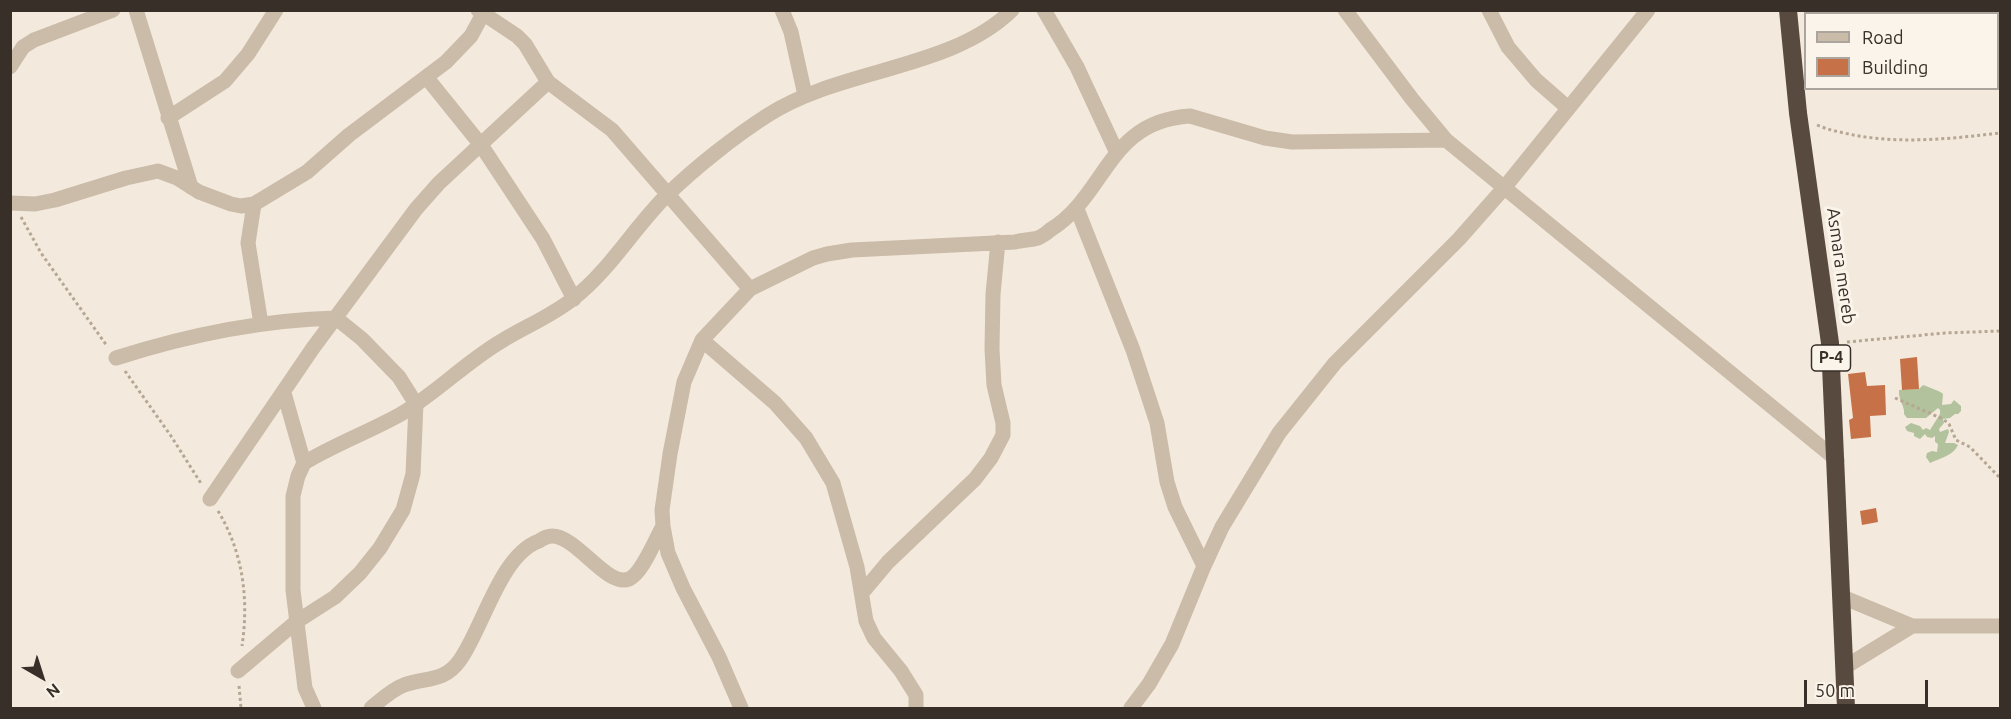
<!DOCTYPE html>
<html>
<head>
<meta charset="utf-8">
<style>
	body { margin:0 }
	#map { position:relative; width:2011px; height:719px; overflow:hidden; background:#f3eadd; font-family:Ubuntu,sans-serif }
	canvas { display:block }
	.frame { position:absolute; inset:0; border:12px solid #382f29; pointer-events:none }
	.legend { position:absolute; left:1804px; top:12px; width:195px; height:78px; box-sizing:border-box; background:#faf4ea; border:2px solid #aca59d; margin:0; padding:8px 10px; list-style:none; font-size:18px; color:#382f29 }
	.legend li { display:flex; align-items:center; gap:12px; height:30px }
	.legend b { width:30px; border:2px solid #aca59d }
	.north { position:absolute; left:12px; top:647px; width:60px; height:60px; -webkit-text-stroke:4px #faf4ea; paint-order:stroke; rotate:141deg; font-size:16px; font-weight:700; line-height:24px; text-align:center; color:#382f29 }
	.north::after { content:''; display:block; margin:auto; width:21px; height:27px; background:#382f29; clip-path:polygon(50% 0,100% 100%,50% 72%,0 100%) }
	.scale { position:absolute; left:1804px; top:680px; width:124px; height:27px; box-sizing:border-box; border:3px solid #382f29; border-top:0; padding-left:8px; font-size:18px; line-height:21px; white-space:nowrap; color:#382f29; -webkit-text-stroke:4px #faf4ea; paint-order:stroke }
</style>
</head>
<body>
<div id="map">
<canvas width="2011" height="719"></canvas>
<div class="frame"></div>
<ul class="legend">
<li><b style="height:8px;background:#cbbba9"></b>Road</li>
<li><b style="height:16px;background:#c67148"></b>Building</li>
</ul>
<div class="north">N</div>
<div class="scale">50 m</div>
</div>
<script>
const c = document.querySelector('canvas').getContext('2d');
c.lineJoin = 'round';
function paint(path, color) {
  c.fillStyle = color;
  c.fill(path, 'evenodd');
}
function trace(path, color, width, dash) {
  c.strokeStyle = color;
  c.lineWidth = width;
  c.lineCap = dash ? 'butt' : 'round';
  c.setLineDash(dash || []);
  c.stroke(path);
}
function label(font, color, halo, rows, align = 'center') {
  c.font = font + ' Ubuntu,sans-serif';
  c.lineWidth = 6;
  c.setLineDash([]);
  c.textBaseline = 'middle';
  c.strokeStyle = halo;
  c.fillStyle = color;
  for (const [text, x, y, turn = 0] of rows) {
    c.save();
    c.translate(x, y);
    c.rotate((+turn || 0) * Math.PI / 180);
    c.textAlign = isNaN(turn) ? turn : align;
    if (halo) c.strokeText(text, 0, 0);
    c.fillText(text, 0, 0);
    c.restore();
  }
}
const green = new Path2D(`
	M1923,385C1928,387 1940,391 1943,394L1942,405L1951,404L1954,400L1961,406V411L1958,414H1955L1950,418L1943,419L1944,423L1939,429L1940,432L1948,429L1949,432L1945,443H1954L1958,445C1953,456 1940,458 1930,463L1926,457L1927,453L1932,451L1937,452L1938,444L1935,442V436L1932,438L1927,437L1925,434L1920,439L1914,436V433L1907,431L1905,427L1911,423L1920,426L1923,430L1926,428L1930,430L1940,414V410L1938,408L1926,418H1907L1904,414C1905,406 1898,400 1899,390L1919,389Z`);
const building = new Path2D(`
	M1917,357L1919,389L1902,390L1900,359Z
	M1865,372L1867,386L1885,385L1886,415L1870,416L1871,437L1851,439L1849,420L1853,418L1848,374Z
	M1876,508L1878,522L1862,525L1860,511Z`);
const path = new Path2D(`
	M1817,125C1826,129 1835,131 1844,133C1896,145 1948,139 2000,133
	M21,217L41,253L107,346
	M1847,342L1945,333L2000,331
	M125,371L171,436L202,485
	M1895,398L1943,419L1949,424L1956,440L1970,447L2000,478
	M218,511C243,552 249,599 242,646
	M239,686L241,708`);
const street = new Path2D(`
	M136,10L191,187
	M478,10L517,36L525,44L548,82L612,130L750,289
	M782,10L791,32L805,95
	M1044,10L1077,67L1117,153
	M1345,10L1412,99L1446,140L1837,460
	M1489,10L1508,47L1536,80L1568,108
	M10,67L23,47L34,40L113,10
	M427,78L481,145L543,239L574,299
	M168,118L225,81L248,54L276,10
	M10,203L35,204L55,200L126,178L158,171L177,178L199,192L231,204L241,206L254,204L307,172L349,135L446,62L471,36L485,10
	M254,204L248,243L261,324
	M1077,209L1133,350L1157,423L1167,482L1175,507L1204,566
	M702,340L775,403L806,438L833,483L857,567L866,621L874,638L901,671L916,695V708
	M116,358C188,335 260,320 336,318L362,339L399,377L416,404L413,474L403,510L380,548L360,573L335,597L296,622L238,671
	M284,393L304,463
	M210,499L313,348L416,209L439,183L548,82
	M862,593L888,562L975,479L991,458L1003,435V423L994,385L992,349L993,294L998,242
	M1840,596L1912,626H2000
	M1845,667L1912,626
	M314,708L305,688L293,590V496L298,476L304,463C335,444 369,432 401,414C436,393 465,363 500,342C524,327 552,316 574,298C611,269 635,226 668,194C696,167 735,136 768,115C841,68 951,70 1012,10
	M371,708C381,700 391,690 404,685C425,677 444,683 460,660C483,628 500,555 539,541C542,539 548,536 552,536C577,536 607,588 629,579C642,574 656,538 663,526
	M741,708L719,657L683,588L668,553L663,526L662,510L670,454L684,382L702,340L750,289L813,258L827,254L852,250L1015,242C1022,240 1031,240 1038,238C1042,236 1047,233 1050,230C1107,195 1107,121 1190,116L1265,138L1292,142L1446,140
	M1131,708L1149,684L1172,644L1204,566L1222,527L1279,433L1335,363L1459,239L1504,188L1648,10`);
const highway = new Path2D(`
	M1788,10L1798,113L1830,343L1846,708`);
const shields = [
	[1831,358,39]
];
const shieldNames = [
	["P-4",1831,358]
];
const streetNames = [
	["Asmara mereb",1841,266,82]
];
paint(green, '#b2c29d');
paint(building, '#c67148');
trace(path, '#b7a693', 3, [3, 3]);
trace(street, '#cbbba9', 15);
trace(highway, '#594a40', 18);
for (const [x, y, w] of shields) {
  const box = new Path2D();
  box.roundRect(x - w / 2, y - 13, w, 26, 4.5);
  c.fillStyle = '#faf4ea';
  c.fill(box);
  trace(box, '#382f29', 1.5);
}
label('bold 16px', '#382f29', null, shieldNames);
label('18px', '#382f29', '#faf4ea', streetNames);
</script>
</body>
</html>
